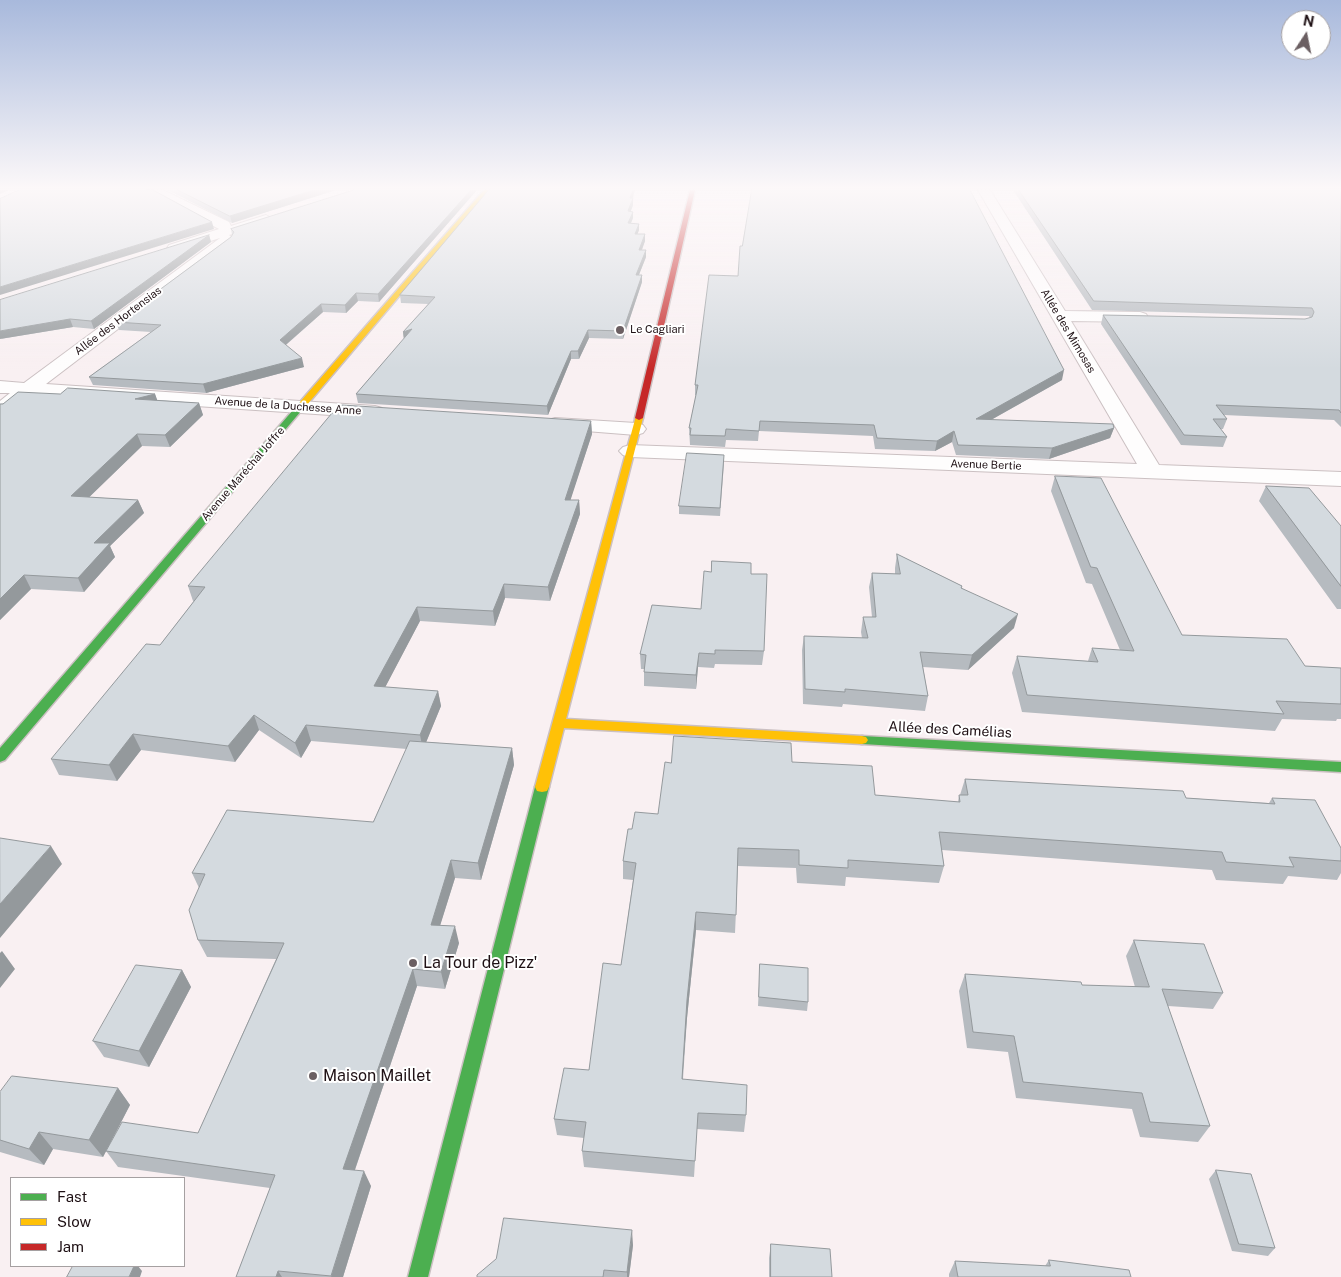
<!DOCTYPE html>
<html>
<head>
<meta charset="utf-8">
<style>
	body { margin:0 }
	#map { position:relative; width:1341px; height:1277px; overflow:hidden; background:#f9f0f2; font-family:"Public Sans",sans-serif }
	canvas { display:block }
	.legend { position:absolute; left:10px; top:1177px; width:175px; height:90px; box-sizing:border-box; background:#fff; border:1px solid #a5a0a1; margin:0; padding:6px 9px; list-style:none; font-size:15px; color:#1f1115 }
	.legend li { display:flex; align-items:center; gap:10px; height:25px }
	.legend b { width:25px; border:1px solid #a5a0a1 }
	.north { position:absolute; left:1281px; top:10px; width:50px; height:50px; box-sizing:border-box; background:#fff; border:1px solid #a5a0a1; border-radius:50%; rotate:11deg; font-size:14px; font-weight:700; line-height:20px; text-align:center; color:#1f1115 }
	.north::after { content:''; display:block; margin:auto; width:18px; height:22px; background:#6b5f62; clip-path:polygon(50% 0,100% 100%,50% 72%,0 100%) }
</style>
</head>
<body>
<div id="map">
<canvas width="1341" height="1277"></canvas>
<ul class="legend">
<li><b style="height:6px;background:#4caf50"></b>Fast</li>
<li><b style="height:6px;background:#ffc107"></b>Slow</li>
<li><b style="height:6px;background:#c62828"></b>Jam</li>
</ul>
<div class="north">N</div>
</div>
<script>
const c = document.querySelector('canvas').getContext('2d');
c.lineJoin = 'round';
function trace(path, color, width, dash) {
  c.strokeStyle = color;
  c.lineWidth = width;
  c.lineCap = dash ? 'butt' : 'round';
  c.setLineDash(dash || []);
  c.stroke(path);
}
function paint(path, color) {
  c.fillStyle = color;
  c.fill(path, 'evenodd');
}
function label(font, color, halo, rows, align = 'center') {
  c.font = font + ' "Public Sans",sans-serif';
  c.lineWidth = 4;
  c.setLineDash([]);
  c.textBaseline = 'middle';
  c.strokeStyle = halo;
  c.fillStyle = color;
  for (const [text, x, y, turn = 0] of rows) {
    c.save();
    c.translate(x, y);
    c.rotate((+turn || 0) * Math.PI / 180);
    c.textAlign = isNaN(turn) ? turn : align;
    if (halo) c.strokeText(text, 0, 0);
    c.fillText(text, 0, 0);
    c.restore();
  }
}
const street = new Path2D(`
	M147,190H163L229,222L231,226L266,215L273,219L271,222L229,235L234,239L232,242L46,384L375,406L382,408L385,412L382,416L375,418L32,395L7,414L0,416V401L10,393H0V381L24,383L220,238L179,251H169L167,248L169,245L219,229Z
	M978,190H990L1065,311L1140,312L1146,314L1148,317L1146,320L1140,322L1071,321L1159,465L1341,472V486L630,457L623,455L619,451L623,447L630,445L1137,464Z
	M555,418L636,423L643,425L646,429L643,433L636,435L548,428L545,424L548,420Z`);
const fast = new Path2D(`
	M300,402L307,404L5,760L0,762V748Z
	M862,736L1341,762V772L862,744L858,743L856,740L858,737Z
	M542,782L547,783L549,787L428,1277H408L535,787L537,783Z`);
const slow = new Path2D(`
	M484,190H489L306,406H300V402Z
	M636,416L643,418L566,719L862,736L866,737L868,740L866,743L862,744L564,728L549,787L547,791L542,792L537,791L535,787Z`);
const jam = new Path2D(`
	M690,190H695L643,418L639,420L635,418Z`);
const wall = new Path2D(`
	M168,190H336L232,223Z
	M354,190H477L379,302L358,301L346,313L323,312L286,345L304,367L206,393L93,385L89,377L151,332L119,330L116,322L231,237L232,235L231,229Z
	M635,190L633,198V205L631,211L633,212V218L631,223L639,224V230L637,234H645V241L642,250L646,257L639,275H642V282L623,339L589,338L579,359H571L548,415L358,403L356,394L404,339L403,332L428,304L401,303L400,295Z
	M1013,190H1341V427L1334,420L1224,415L1227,419L1223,429H1220L1227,437L1223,447L1181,445L1101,324L1103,315L1305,319L1310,318L1309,316L1092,310Z
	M209,235L211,242L94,329L73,327L0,339Z
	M742,246L1062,380L991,420L1114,428L1110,438L1049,459L956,455L952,442L935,451L875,449L873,436L759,431L758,441L726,440L725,447L690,445L689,428L696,395H695V385L738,276Z
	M60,394H155L157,400L199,403L203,415L170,447L142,446L89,497L138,500L144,513L110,546L115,557L84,592L31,589L0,620V404Z
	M591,421L592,434L570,500H579L580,514L550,601L505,598L495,626L420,621L385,687L438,691L441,706L426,742L512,748L514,765L481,880L455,878L440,925L459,943L445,989L417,986L355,1170L371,1186L343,1277H236L270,1188L118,1167L106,1151L198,1133L276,959L207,957L198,940L199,888L192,873L373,822L407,749L311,741L301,758L259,730L235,762L141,750L117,781L59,775L51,759L160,645L194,601H193L188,586Z
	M724,463L720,516L679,514V506Z
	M1055,476L1182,635L1305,666L1341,668V719H1337L1336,721L1282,719L1275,731L1022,712L1012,673L1017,656L1088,661L1092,648L1120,650L1092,584L1086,583L1051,491Z
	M1266,486L1341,526V609H1337L1259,501Z
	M897,554L962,586V588L1014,628L968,670L923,667L928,696L925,711L843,704L842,707L803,704L802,650L804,636L862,638L861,632L863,617H872L869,587L872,573L895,574V568Z
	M751,574L764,651L762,665L715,664L714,668L698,667L696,689L644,686V669H641L640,654L701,609Z
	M792,762L875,795L958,802L959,795H960L965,779L1186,798L1269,803L1272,798L1341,848V873L1337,880L1288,876L1283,884L1216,880L1212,870L942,850L944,866L939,883L846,877L845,886L797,883L796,868L738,866L735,933L696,930L687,1018L683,1079L746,1115L744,1132L697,1129L694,1177L584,1167L582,1151L584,1138L557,1135L554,1119L589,1070L621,965L633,880L623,879V861L632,829L658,814L671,763Z
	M1134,940L1223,993L1213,1009L1168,1006L1210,1126L1198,1142L1140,1137L1132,1109L1016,1098L1008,1052L967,1048L959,991L965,974L1082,985L1135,987L1126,956Z
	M760,964L808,1002L807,1011L758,1006Z
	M182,970L191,987L149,1067L104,1057L93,1041Z
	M118,1088L130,1105L103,1157L53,1149L44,1165L0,1152V1092Z
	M1216,1170L1275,1248L1268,1256L1232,1251L1209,1179Z
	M771,1244L832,1277H769V1258Z
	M633,1245L629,1277H477Z
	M1049,1260L1131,1277H949V1274L955,1261L1045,1266Z`);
const shadedWall = new Path2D(`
	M0,190H9L0,194Z
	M314,190H336L232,223L230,216Z
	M471,190H477L379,302L378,294Z
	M633,190H635L630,205V198Z
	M633,198V205L628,218V211Z
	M633,212V218L628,230V223Z
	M212,222L214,229L0,295V287Z
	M639,224V230L635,241V234Z
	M645,234V241L639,257V250Z
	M209,235L211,242L94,329L91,321Z
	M646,250V257L636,282V275Z
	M642,275V282L623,339V331Z
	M356,293L358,301L346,313L345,305Z
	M321,304L323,312L282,348L280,340Z
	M70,319L73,327L0,339V331Z
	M412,329L404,340L403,332Z
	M588,330L589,338L579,359L578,351Z
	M571,351V359L548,415L547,406Z
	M302,358L304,367L206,393L203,384Z
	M1064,370L1062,380L973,430L976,419Z
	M155,394L159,405L135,399Z
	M199,403L203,415L170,447L165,435Z
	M591,421L592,434L566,514L565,500Z
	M1114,428L1110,438L1049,459L1052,448Z
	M954,431L952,442L935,451L937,441Z
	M137,434L142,446L77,509L71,496Z
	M138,500L144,513L110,546L115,557L84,592L78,578L94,543Z
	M579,500L580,514L550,601L548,587Z
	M24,575L31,589L0,620V599Z
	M504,584L505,598L495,626L493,611Z
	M417,607L420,621L378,701L374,686Z
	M1018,614L1014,628L968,670L972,655Z
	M699,653L698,667L696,689V675Z
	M438,691L441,706L423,750L420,735Z
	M254,715L259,730L235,762L228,746Z
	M306,725L311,741L301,758L295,743Z
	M133,734L141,750L117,781L109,765Z
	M512,748L514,765L481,880L478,863Z
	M51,846L62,864L0,938V904Z
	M451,860L455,878L435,942L431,925Z
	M696,912V930L687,1018L681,1095L682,1079L687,1000Z
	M455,926L459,943L445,989L441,972Z
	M2,951L15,969L0,988V953Z
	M413,969L417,986L350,1184L343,1169Z
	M182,970L191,987L149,1067L139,1051Z
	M118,1088L130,1105L103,1157L89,1140Z
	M39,1132L53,1149L44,1165L29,1149Z
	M364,1171L371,1186L343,1277H331Z
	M632,1230L633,1245L629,1277H627V1272Z
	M134,1266H138L142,1271L140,1277H129Z
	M278,1271L282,1277H276Z`);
const building = new Path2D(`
	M19,190H153L212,222L0,287V199Z
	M178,190H314L230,216Z
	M354,190H471L378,294L356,293L345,305L321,304L280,340L302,358L203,384L89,377L161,325L116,322L231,237L234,232L231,229Z
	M489,190H633L630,198H633L628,211L633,212L628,223L639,224L635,234H645L639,250H646L636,275H642L623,331L588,330L578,351H571L547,406L356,394L412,329L403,332L435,297L400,295Z
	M752,190H970L1064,370L976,419L1113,424L1114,428L1052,448L958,445L954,431L937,441L877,438L874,425L760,421L759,431L726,429L725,436L690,435L691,428H689L698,385H695L709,275L738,276L740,246H742Z
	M1019,190H1341V413L1339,410L1216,405L1227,419H1213L1227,437L1184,435L1103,315L1305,319L1312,317L1314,312L1312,308L1094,301Z
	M209,235L91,321L70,319L0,331V300Z
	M68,388L155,394L135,399L199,403L165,435L137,434L71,496L138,500L94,543H110L78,578L24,575L0,599V404H3L18,392L60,394Z
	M342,405L591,421L565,500H579L548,587L504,584L493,611L417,607L374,686L438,691L420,735L306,725L295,743L254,715L228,746L133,734L109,765L51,759L146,644L160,645L205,587L188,586L332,413H335Z
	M687,453L724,455L720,508L679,506Z
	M1055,476L1101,478L1182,635L1287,639L1305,666L1341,668V704L1276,701L1284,714L1027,695L1017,656L1098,662L1092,648L1134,651L1097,568L1091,567Z
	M1266,486L1309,488L1341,526V586Z
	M897,554L962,586L961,588L1018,614L972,655L920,652L928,696L845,689V692L805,689L804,636L868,638L863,617H876L872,573L900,574Z
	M712,561L751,563V574H767L764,651L715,650V654L699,653L696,675L644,672L646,655L640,654L652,605L701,609L704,571L711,572Z
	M674,736L791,743L792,762L872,766L875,795L960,802L959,795H968L965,779L1183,791L1186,798L1275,804L1272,798L1315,800L1341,848V861L1289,857L1294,867L1226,862L1222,852L939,832L944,866L848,860V868L799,865V850L738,848L736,915L696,912L687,1000L682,1079L747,1085L746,1115L698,1113L695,1161L582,1151L586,1122L554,1119L564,1068L589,1070L603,963L621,965L636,863L623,861L628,829H632L635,812L658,814L665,762L671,763Z
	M410,741L512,748L478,863L451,860L431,925L455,926L441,972L413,969L343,1169L364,1171L331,1276L278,1271L276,1277H236L275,1175L106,1151L122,1122L198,1133L284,943L198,940L189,910L205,874L192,873L227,810L373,822Z
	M0,838L51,846L0,904Z
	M1134,940L1204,944L1223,993L1162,989L1210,1126L1150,1122L1142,1093L1023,1082L1014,1036L973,1032L965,974L1081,982L1082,985L1149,987Z
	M760,964L808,968V1002L759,997Z
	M136,965L182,970L139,1051L93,1041Z
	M12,1076L118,1088L89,1140L39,1132L29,1149L0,1140V1092Z
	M1216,1170L1251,1174L1275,1248L1239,1244Z
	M504,1218L632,1230L627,1272L604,1270L603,1277H477V1275L496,1259Z
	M771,1244L830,1249L832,1277H771Z
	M1049,1260L1129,1270L1131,1277H958L955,1261L1050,1266Z
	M73,1266H134L129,1277H67Z`);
const markers = [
	[620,330,5,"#6b5f62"],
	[413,963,5,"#6b5f62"],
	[313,1076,5,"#6b5f62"]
];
const farStreetnames = [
	["Allée des Hortensias",118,321,-37],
	["Allée des Mimosas",1068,331,59],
	["Avenue de la Duchesse Anne",288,406,4],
	["Avenue Bertie",986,465,2],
	["Avenue Maréchal Joffre",243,474,-49]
];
const farPoinames = [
	["Le Cagliari",630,330]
];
const streetNames = [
	["Allée des Camélias",950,730,3]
];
const nearPoinames = [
	["La Tour de Pizz'",423,963],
	["Maison Maillet",323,1076]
];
trace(street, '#cbc0c2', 2);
trace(fast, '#cbc0c2', 3);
trace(slow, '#cbc0c2', 3);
trace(jam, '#cbc0c2', 3);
paint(street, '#fefdfd');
paint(fast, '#4caf50');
paint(slow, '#ffc107');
paint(jam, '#c62828');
paint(wall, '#b6bbc0');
paint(shadedWall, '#94999c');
paint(building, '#d4dadf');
trace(building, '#94999c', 1);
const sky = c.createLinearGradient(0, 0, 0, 369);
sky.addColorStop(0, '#a8b9dc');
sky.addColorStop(0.51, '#fcf8f9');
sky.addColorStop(1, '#fcf8f900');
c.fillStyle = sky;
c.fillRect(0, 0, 1341, 369);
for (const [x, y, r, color] of markers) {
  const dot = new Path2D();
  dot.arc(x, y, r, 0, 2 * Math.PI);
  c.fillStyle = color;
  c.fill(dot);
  trace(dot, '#fff', 2);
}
label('11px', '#1f1115', '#fff', farStreetnames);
label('11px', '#1f1115', '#fff', farPoinames, 'left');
label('14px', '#1f1115', '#fff', streetNames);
label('16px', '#1f1115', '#fff', nearPoinames, 'left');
</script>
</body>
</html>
